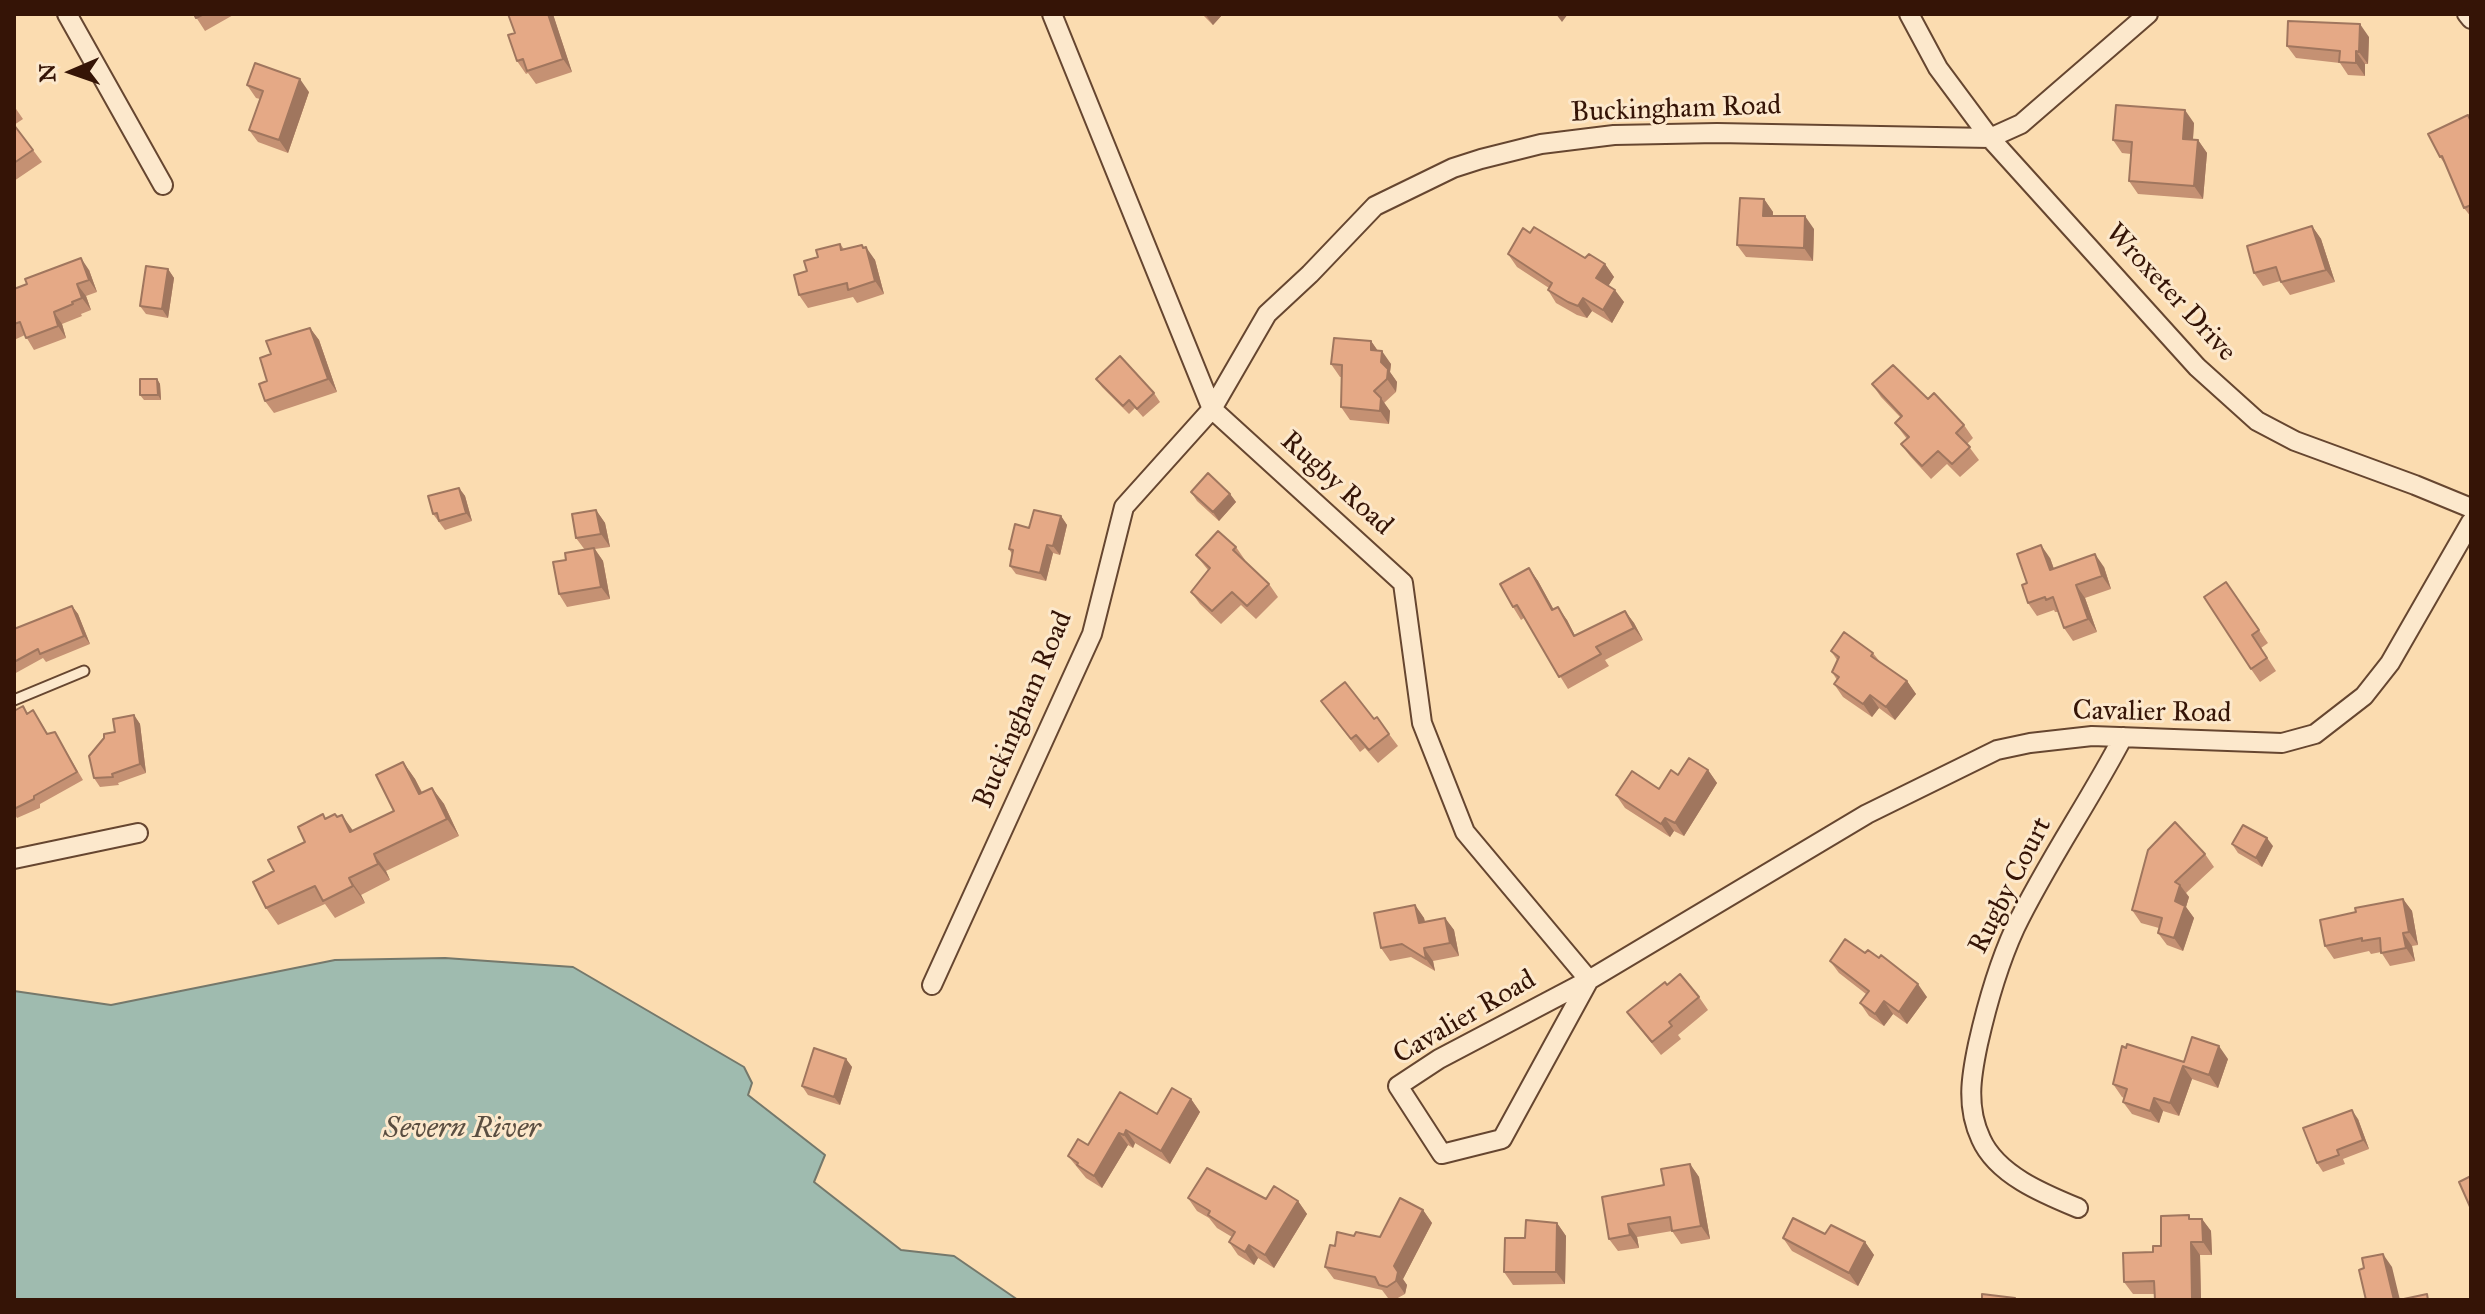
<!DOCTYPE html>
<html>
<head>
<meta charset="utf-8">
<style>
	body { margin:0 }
	#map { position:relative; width:2485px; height:1314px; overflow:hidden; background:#fbdcb0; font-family:"IM FELL Great Primer",serif }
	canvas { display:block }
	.frame { position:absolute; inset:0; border:16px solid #351406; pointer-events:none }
	.north { position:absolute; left:32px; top:32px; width:80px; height:80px; -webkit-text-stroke:6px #fce8cc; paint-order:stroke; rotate:268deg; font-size:22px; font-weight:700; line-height:32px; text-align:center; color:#351406 }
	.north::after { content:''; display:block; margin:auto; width:28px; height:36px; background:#351406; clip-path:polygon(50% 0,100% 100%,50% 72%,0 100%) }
</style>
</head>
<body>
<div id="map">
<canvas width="2485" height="1314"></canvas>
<div class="frame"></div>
<div class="north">N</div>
</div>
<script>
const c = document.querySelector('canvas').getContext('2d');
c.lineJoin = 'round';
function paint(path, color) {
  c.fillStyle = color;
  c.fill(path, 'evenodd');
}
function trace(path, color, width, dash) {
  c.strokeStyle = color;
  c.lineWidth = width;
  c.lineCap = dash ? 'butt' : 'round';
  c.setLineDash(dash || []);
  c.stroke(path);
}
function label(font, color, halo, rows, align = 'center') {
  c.font = font + ' "IM FELL Great Primer",serif';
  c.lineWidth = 6;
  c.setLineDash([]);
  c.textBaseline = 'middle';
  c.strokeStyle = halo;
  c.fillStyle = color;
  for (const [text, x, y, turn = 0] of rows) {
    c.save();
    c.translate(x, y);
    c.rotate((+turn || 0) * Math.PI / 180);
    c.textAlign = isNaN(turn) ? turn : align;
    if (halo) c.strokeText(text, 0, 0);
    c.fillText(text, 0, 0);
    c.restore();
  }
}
const water = new Path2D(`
	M445,958L573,967L744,1067L752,1083L748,1095L825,1155L814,1182L901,1250L954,1256L1018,1300H14V991L111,1005L335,960Z`);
const lane = new Path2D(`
	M14,700L84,671`);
const street = new Path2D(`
	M67,14L163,185
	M1052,14L1212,409L1403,583L1422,723L1465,832L1589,980L1502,1139L1442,1154L1398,1086L1439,1059L1589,980L1867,814L1997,750L2030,743L2092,736L2282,743L2315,734L2364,696L2390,663L2471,522
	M1909,14L1938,68L1990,138L2197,367L2257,421L2295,441L2415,485L2471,508
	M2467,14L2471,19
	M14,859L138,833
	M932,985L1092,634L1124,507L1212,409L1267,314L1310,274L1375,206L1453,168L1481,159L1541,144L1614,135L1717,133L1990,138L2021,124L2148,14
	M2078,1208C2044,1194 1997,1175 1981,1139C1966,1107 1971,1077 1978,1044C1987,1004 1998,965 2015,928C2047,862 2089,802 2123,737`);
const wall = new Path2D(`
	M194,14H235L205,31Z
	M508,14H555L553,15L572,72L536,84L528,73L526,74L517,61L515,33Z
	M1202,14H1223L1213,25Z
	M2369,37L2368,64H2365V76L2348,75L2340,63L2296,58L2287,46Z
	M247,85L309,92L288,153L258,142L249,130L260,99L256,98Z
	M14,106L23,119L14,125Z
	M2471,120V217L2464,208L2447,167L2440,157Z
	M2194,123L2193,140H2198L2207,153L2203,199L2138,194L2129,181L2131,154L2122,153L2113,140Z
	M14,125L42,162L14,181Z
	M1764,199L1773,212V216L1814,229L1813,261L1746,257L1737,245Z
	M2312,226L2321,239L2335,282L2290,295L2280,281L2263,286L2254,273Z
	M1530,233L1585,258L1605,264L1614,277L1608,286L1624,302L1612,323L1592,311L1587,318L1577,315L1556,303L1548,290L1549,288L1517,267L1508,254Z
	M840,244L844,249L862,245L875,260L884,294L857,303L853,297L808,308L799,295L818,257Z
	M168,269L174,278L168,318L146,314L140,306Z
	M89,270L97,292L86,296L91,310L81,314L82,316L62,324L66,338L34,350L25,335L14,340V289Z
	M310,328L319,340L337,392L274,413L265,401L271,354Z
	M1371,341L1378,351L1391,364L1390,372L1397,382L1396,392L1384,403L1390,411L1389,424L1350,420L1341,407L1342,377H1340L1331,364Z
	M157,379L160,384L161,400H144L140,395Z
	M1096,379L1154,393L1160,402L1143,417L1135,408L1129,414L1102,387Z
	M1872,384L1928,399L1964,425L1973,438L1967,444L1979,460L1960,477L1947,464L1931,479L1910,456L1901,444L1907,439L1895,423L1901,418L1881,397Z
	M459,488L465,496L472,521L445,530L433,514Z
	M1191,492L1230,494L1236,502L1219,521L1197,501Z
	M596,510L605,523L610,547L595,549L603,561L610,599L567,607L559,594L566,560L585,550L576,538Z
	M1061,516L1067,525L1060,555L1053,553L1046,581L1016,574L1010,566L1012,554L1009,549L1029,528Z
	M1236,547L1245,560L1244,561L1269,584L1278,597L1256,619L1241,605L1221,624L1200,604L1191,592L1208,570L1196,555Z
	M2050,558L2054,569L2104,567L2111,589L2085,598L2097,632L2073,641L2064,628L2058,612H2055L2054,610L2037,616L2028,603L2027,583Z
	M1529,568L1538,581L1554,610L1567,620L1575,636L1625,611L1634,623L1643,640L1605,660L1609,666L1568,689L1524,618L1521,620L1513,607Z
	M2226,582L2268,643L2261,648L2276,671L2260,682L2251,669Z
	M72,606L78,614L90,644L46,662L43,658L14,674V629Z
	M1831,651L1873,653L1880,662L1907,681L1916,694L1895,720L1879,708L1872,717L1843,697L1834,684L1837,680L1832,672L1837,660Z
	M1321,701L1374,719L1389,734L1398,746L1378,763L1365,748L1360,752Z
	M33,710L48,734L55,732L83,780L40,804V808L17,818L14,813V711L28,713Z
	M134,715L140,724L146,773L118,783L119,785L100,787L94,778L115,732Z
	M403,762L415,779L422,792L432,788L444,804L459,836L386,871L390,880L361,895L365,903L335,918L325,904L278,925L266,908L274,871L305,842L323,814L325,818L337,817L353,831L394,811Z
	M1708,770L1717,783L1684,836L1674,831L1670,837L1625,808L1616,795L1659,789L1678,775Z
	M2232,844L2273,846L2262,867L2238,853Z
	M2205,854L2214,867L2186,893L2189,897L2186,907L2194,918L2183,951L2167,945L2158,933L2159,928L2141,923L2132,910Z
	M2403,899L2412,911L2418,945L2412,946L2415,961L2390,966L2381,952L2371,954L2369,951L2334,959L2325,946L2356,912Z
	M1415,905L1424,918L1425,922L1445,918L1454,930L1459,956L1433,961L1435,971L1411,957L1390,961L1381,948Z
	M1830,961L1927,997L1907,1024L1893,1014L1884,1026L1869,1016L1860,1003L1866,994L1839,973Z
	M1667,985L1699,997L1708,1010L1678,1035L1681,1039L1661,1055L1627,1012Z
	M846,1059L852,1067L840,1105L808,1095L802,1086Z
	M2228,1059L2218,1088L2192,1079L2179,1116L2163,1111L2159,1123L2132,1114L2123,1102L2124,1098L2122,1097L2113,1084L2184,1062Z
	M1191,1099L1200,1112L1170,1164L1135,1143L1133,1148L1128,1145L1102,1188L1086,1178L1068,1156L1088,1145Z
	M2358,1119L2369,1149L2343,1159L2345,1164L2323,1172L2317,1163Z
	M1690,1164L1699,1177L1710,1239L1681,1244L1672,1231L1637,1237L1639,1248L1618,1251L1609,1239L1664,1185Z
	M1188,1198L1298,1201L1307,1214L1274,1268L1258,1258L1254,1265L1238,1255L1229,1242L1232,1237L1217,1228L1209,1218L1197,1211Z
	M1423,1210L1432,1223L1403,1279L1407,1285L1405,1294L1396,1299L1388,1298L1382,1290L1334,1279L1325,1267L1335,1246L1354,1236L1380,1237Z
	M2192,1219H2202L2211,1231L2212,1255H2200L2201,1300H2155V1294H2133L2124,1282Z
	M1557,1223L1566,1236L1565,1284L1513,1285L1504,1272Z
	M1825,1234L1865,1242L1874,1255L1858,1286L1792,1251L1783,1238Z`);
const shadedWall = new Path2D(`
	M548,14H553L572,72L563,59Z
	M1205,14H1223L1213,25Z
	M1556,14H1568L1562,22Z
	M2360,24L2369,37L2368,64L2359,52Z
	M2356,51L2365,64V76L2356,63Z
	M300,79L309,92L288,153L279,140Z
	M2185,110L2194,123L2192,152L2183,139Z
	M2198,140L2207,153L2203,199L2194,186Z
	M1764,199L1773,212L1772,229L1763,216Z
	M1805,216L1814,229L1813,261L1804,248Z
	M2312,226L2321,239L2335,282L2326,270Z
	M862,245L868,253L866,247L875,260L884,294L875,281Z
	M81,258L89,270L97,292L89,280Z
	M1605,264L1614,277L1605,291L1596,278Z
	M168,269L174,278L168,318L162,309Z
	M77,284L86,296L91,310L82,298Z
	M1615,290L1624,302L1612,323L1603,310Z
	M1583,298L1592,311L1587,318L1578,306Z
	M54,312L62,324L66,338L58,326Z
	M310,328L319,340L337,392L328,379Z
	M1371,341L1380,354L1371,350Z
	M1382,351L1391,364L1390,372L1397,382L1396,392L1387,379L1381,362Z
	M157,379L160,384L161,400L158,395Z
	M1381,398L1390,411L1389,424L1380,411Z
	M459,488L465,496L472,521L466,513Z
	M1230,494L1236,502L1219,521L1213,512Z
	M596,510L605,523L610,547L601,534Z
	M1061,516L1067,525L1060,555L1053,546Z
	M1047,545L1053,553L1046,581L1040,573Z
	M2041,545L2050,558L2059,583L2050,570Z
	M594,548L603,561L610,599L601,587Z
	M2095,554L2104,567L2111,589L2102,576Z
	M1529,568L1538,581L1561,623L1552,610Z
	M2076,585L2085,598L2097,632L2088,619Z
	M72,606L78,614L90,644L84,636Z
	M1558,607L1567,620L1582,649L1574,636Z
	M1625,611L1634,623L1643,640L1634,628Z
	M1907,681L1916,694L1895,720L1886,707Z
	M1870,695L1879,708L1872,717L1863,704Z
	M134,715L140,724L146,773L140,764Z
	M403,762L415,779L431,811L419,794Z
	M1708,770L1717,783L1684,836L1675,823Z
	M432,788L444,804L459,836L447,819Z
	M342,815L354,832H350Z
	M1665,818L1674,831L1670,837L1661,824Z
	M2267,838L2273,846L2262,867L2256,858Z
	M374,854L386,871L390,880L378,864Z
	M349,878L361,895L365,903L353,886Z
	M2180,885L2189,897L2186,907L2194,918L2183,951L2174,938L2175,901Z
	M2403,899L2412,911L2418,945L2409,932Z
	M1415,905L1424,918L1428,936L1419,923Z
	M1445,918L1454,930L1459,956L1450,943Z
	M2403,933L2412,946L2415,961L2406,948Z
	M1424,948L1433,961L1435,971L1426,959Z
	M1918,984L1927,997L1907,1024L1899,1012Z
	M1884,1001L1893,1014L1884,1026L1875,1014Z
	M2219,1046L2228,1059L2218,1088L2209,1075Z
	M846,1059L852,1067L840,1105L834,1097Z
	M2183,1066L2192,1079L2179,1116L2170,1103Z
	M2154,1098L2163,1111L2159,1123L2150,1111Z
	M1191,1099L1200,1112L1170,1164L1161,1151Z
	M2352,1110L2358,1119L2369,1149L2363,1140Z
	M1126,1130L1135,1143L1133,1148L1124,1135Z
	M1119,1133L1128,1145L1102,1188L1094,1176Z
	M1690,1164L1699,1177L1710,1239L1701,1226Z
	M1298,1201L1307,1214L1274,1268L1265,1255Z
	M1423,1210L1432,1223L1403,1279L1394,1266Z
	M2202,1219L2211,1231L2212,1255L2203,1242Z
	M1557,1223L1566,1236L1565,1284L1556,1272Z
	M1628,1224L1637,1237L1639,1248L1630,1235Z
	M1865,1242L1874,1255L1858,1286L1849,1273Z
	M2191,1242L2200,1255L2201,1300L2192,1299Z
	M1249,1245L1258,1258L1254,1265L1245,1252Z
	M2383,1254L2392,1267L2400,1300H2394Z
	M1398,1272L1407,1285L1405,1294L1396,1281Z`);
const building = new Path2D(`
	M194,14H204L196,18Z
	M508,14H548L563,59L527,71L523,59L517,61L508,35L515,33Z
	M2288,21L2360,24L2359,52L2356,51V63L2339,62L2340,51L2287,46Z
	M255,63L300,79L279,140L249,130L263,91L247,85Z
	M2116,105L2185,110L2183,139L2198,140L2194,186L2129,181L2132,142L2113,140Z
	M2468,115L2471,122V205L2464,208L2442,156L2440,157L2428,134Z
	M14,125L33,150L14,163Z
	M1740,198L1764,199L1763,216H1805L1804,248L1737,245Z
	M2312,226L2326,270L2281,282L2276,267L2254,273L2247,246Z
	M1534,227L1585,258L1589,254L1605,264L1596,278L1615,290L1603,310L1583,298L1578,306L1568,302L1548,290L1552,283L1508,254L1523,228L1530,233Z
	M840,244L841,250L862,245L863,248L866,247L875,281L848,290L847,283L799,295L794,275L807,271L804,261L818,257L816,250Z
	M81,258L89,280L77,284L82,298L72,302L73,304L54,312L58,326L26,338L20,322L14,324V289L27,284L25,279Z
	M146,266L168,269L162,309L140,306Z
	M310,328L328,379L265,401L259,384L267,381L260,358L271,354L266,341Z
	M1334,338L1371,341V350L1382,351L1381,362L1388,369L1387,379L1374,391L1381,398L1380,411L1341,407L1342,365L1331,364Z
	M1120,356L1154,393L1137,409L1129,400L1123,406L1096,379Z
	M1893,365L1928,399L1934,393L1964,425L1956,433L1970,447L1952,464L1938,451L1922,466L1901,444L1909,437L1895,423L1902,416L1872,384Z
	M140,379H157L158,395H140Z
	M1208,473L1230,494L1213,512L1191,492Z
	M459,488L466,513L439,521L437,513L433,514L428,496Z
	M596,510L601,534L576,538L572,514Z
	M1034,510L1061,516L1053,546L1047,545L1040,573L1010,566L1013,550L1009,549L1015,524L1029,528Z
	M1218,531L1236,547L1233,550L1269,584L1247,606L1232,592L1212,611L1191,592L1210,568L1196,555Z
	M2041,545L2050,570L2095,554L2102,576L2076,585L2088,619L2064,628L2053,597L2046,600L2045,597L2028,603L2022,585L2027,583L2017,554Z
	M594,548L601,587L559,594L553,562L566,560L565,553Z
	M1529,568L1552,610L1558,607L1574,636L1625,611L1634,628L1596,647L1601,654L1559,677L1517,605L1513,607L1500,584Z
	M2226,582L2259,630L2252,635L2267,658L2251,669L2204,597Z
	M72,606L84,636L40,654L38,649L14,662V629Z
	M1844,632L1873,653L1871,656L1907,681L1886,707L1870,695L1863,704L1834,684L1839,677L1832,672L1839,657L1831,651Z
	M1345,682L1374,719L1377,717L1389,734L1369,750L1356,735L1351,739L1321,701Z
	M23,706L27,714L33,710L47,734L55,732L77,772L34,796V799L14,809V711Z
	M134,715L140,764L112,774L113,777L94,778L89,756L104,738V734L115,732L113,719Z
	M1689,758L1708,770L1675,823L1665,818L1661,824L1616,795L1632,771L1659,789L1671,770L1678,775Z
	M403,762L419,794L432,788L447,819L374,854L378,864L349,878L353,886L323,901L315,886L266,908L253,882L274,871L268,860L305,842L298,827L323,814L325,819L335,814L337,817L342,815L350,832L394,811L376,775Z
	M2175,822L2205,854L2175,882L2180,885L2175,901L2185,906L2174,938L2158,933L2162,918L2132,910L2148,850Z
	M2243,825L2267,838L2256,858L2232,844Z
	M2403,899L2409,932L2403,933L2406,948L2381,953L2380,938L2362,941V938L2325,946L2320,920L2356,912L2355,908Z
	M1415,905L1419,923L1445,918L1450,943L1424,948L1426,959L1402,944L1381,948L1374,913Z
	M1845,939L1865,953L1868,950L1879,958L1881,955L1918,984L1899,1012L1884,1001L1875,1014L1860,1003L1869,991L1830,961Z
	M1680,974L1699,997L1669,1022L1672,1026L1652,1042L1627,1012L1665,982L1667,985Z
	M2192,1037L2219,1046L2209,1075L2183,1066L2170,1103L2154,1098L2150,1111L2123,1102L2127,1089L2113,1084L2122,1046L2126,1048L2127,1044L2184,1062Z
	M814,1048L846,1059L834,1097L802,1086Z
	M1172,1088L1191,1099L1161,1151L1126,1130L1124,1135L1119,1133L1094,1176L1077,1165L1078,1163L1068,1156L1078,1139L1088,1145L1120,1092L1157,1114Z
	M2352,1110L2363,1140L2337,1150L2339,1155L2317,1163L2303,1128Z
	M1690,1164L1701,1226L1672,1231L1670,1217L1628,1224L1630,1235L1609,1239L1602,1197L1664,1185L1661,1169Z
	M1207,1168L1266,1199L1274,1186L1298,1201L1265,1255L1249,1245L1245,1252L1229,1242L1235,1232L1208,1215L1210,1211L1188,1198Z
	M2471,1176V1209L2459,1182Z
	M1400,1198L1423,1210L1394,1266L1398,1272L1396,1281L1387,1287L1379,1285L1375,1277L1325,1267L1330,1245L1335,1246L1337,1232L1354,1236L1356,1232L1380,1237Z
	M2189,1215V1219H2202L2203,1242H2191L2192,1299L2155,1300L2154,1281L2124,1282L2123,1253L2153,1252V1246H2161V1216Z
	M1793,1218L1825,1234L1831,1225L1865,1242L1849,1273L1783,1238Z
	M1526,1220L1557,1223L1556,1272H1504L1505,1238H1525Z
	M2383,1254L2394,1300H2366L2359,1270L2364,1268L2362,1258Z
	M1982,1294L2015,1298L2014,1300H1982Z
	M2427,1294L2428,1300H2399Z`);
const streetNames = [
	["Buckingham Road",1676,110,-2],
	["Wroxeter Drive",2170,293,47],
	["Rugby Road",1336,484,42],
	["Buckingham Road",1024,710,-67],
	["Cavalier Road",2152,713,1],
	["Rugby Court",2011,886,-63],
	["Cavalier Road",1465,1018,-30]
];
const waterNames = [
	["Severn River",462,1130]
];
paint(water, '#9fbbaf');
trace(water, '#75786b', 2);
trace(lane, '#664630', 13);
trace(street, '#664630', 22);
trace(lane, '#fce8cc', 9);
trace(street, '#fce8cc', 18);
paint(wall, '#c59173');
paint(shadedWall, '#a0765e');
paint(building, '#e5a986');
trace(building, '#a0765e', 2);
label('28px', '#351406', '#fce8cc', streetNames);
label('italic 30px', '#5a4e41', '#fce8cc', waterNames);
</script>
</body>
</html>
